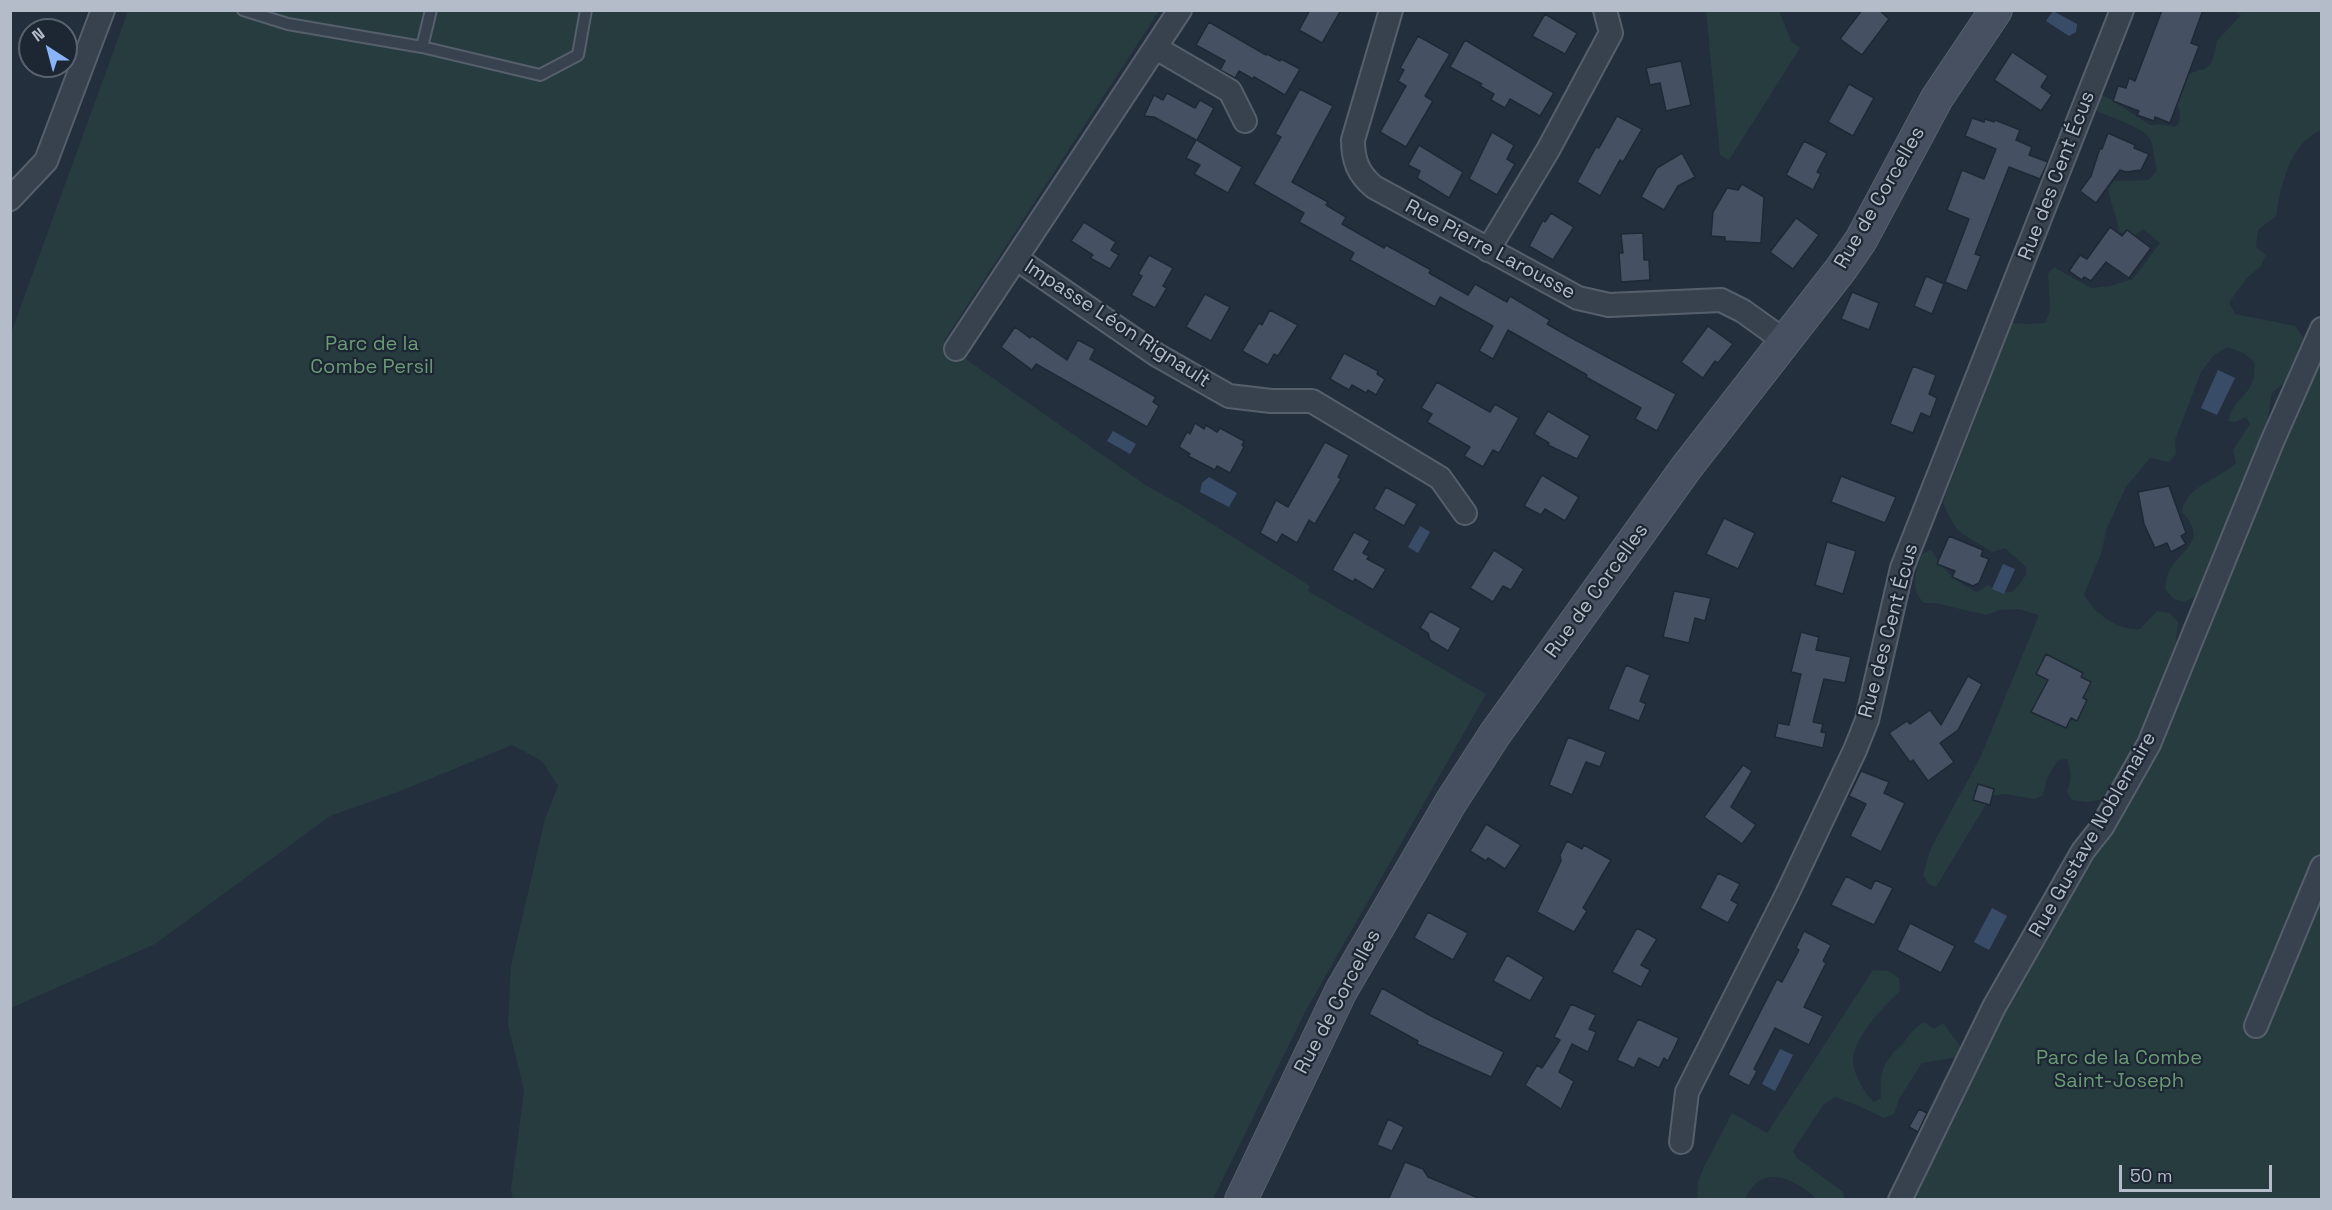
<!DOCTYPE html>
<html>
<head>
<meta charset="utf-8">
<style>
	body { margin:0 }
	#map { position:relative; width:2332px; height:1210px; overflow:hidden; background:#242f3e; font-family:"Space Grotesk",sans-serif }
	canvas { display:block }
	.frame { position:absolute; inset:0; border:12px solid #b4bcc9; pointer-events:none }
	.north { position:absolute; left:18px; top:18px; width:60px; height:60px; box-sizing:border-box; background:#1d2633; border:2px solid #59626f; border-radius:50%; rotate:324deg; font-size:16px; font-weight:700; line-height:24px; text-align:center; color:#b4bcc9 }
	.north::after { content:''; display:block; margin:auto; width:21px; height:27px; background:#8ab4f8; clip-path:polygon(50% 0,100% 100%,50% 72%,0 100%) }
	.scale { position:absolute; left:2119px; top:1165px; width:153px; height:27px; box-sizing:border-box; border:3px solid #b4bcc9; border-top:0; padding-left:8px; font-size:18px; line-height:21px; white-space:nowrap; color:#b4bcc9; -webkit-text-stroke:4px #1d2633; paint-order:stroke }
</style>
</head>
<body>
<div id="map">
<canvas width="2332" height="1210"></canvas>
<div class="frame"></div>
<div class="north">N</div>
<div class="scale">50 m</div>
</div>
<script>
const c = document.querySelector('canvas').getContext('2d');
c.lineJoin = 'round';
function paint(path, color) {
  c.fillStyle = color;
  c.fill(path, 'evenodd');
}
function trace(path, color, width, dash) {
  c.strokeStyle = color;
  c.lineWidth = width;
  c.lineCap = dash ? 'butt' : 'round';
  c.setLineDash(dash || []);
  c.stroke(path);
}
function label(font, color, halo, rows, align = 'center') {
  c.font = font + ' "Space Grotesk",sans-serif';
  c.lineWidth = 4.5;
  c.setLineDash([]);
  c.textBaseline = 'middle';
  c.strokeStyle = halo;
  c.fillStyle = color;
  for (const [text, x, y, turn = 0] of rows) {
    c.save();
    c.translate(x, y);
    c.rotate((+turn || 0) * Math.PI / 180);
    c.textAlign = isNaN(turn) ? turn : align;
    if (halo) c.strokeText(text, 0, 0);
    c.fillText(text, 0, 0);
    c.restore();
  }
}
const green = new Path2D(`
	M128,11H1159L944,341L962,352L967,360L1147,486L1187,508L1310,586L1308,591L1486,694L1305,1012L1213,1199H513L511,1190L524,1091L508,1025L511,966L545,819L558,786L542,761L512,745L403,790L330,816L155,944L11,1008L10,336Z
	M1706,11H1779L1791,41L1800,48L1729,160L1720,155Z
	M2234,11H2321V130C2290,143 2281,185 2276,216L2258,230L2256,247L2266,255L2261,266L2247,278L2229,302L2235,314L2295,326L2303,337L2302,362L2291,377L2272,393L2260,463L2199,594L2185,602L2174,599L2165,589C2166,584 2166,578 2168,574C2180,548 2210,542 2182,512C2186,486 2219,479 2236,463L2233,450L2250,424L2246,417L2235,422L2228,421C2235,394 2258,395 2254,362L2243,353L2227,347L2214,355L2201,372L2175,440L2176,454L2169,462L2150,458L2126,487L2106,530L2102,551L2084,595C2095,614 2118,631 2140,629L2157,611L2169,613L2178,622L2173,663L2152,724L2116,786L2104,799L2087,802L2072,800L2067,792C2072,780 2071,771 2067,759L2058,760L2047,778L2043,795L2035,799L2004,794L1991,796L1936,887L1929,884L1923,875L1931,848L1980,758L2039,615L2018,609L2000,610L1986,615L1935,603H1924C1909,589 1916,571 1922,554L1931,550C1945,571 1954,581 1977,592L1988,585L1999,592H2013L2026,575V567L2005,548L1992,552C1963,533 1956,536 1943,502L2012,323L2028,324L2045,323L2050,311L2048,274L2054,267L2091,288L2110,286L2133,279L2160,243L2143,229L2133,237L2119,232C2117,217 2111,204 2108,189L2114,181L2149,180L2157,170C2154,160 2154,150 2151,141C2147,128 2109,117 2097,111L2096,103L2101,95L2112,100L2150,125L2162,124L2175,127L2179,123L2180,112L2171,87C2176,80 2197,69 2205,69L2212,62L2217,41L2241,15Z
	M2321,351V1199L1910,1200L2031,955L2087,853Z
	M1873,970L1888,971L1899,978L1900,991C1885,1004 1853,1039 1853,1060C1853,1073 1864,1093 1874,1102L1881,1098C1879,1081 1881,1066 1893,1053C1896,1049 1900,1047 1903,1043C1910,1034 1914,1028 1924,1022L1934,1029L1943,1023L1961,1047L1959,1057L1922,1063L1899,1099L1894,1114L1884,1118L1859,1106L1835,1097L1823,1105L1793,1151L1797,1158L1843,1192L1845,1199H1816C1795,1177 1760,1163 1745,1199L1697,1200L1698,1182L1704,1167L1732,1113L1767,1133Z`);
const water = new Path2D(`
	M2053,11L2077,24L2076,32L2069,36L2046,21Z
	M2218,370L2235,378L2217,415L2201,408Z
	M1113,431L1136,444L1130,454L1107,441Z
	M1209,477L1237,493L1229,507L1200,492L1202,483Z
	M1420,526L1430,532L1418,553L1408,547Z
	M2003,564L2015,569L2004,594L1992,589Z
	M1992,908L2007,916L1989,950L1974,942Z
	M1780,1049L1793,1055L1775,1091L1762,1084Z`);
const building = new Path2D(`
	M1310,10H1341L1322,43L1299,30Z
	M1862,10H1879L1889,19L1862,55L1840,39Z
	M2162,10H2203L2191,43L2199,46L2170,123L2155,117L2154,121L2137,115L2139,111L2113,101L2118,86L2126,88L2129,78L2135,81Z
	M1545,14L1577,33L1565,54L1532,36Z
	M1209,22L1266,55L1267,54L1280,61L1281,59L1300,69L1285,95L1254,77L1253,79L1239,71L1235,78L1220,70L1225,61L1196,45Z
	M1418,36L1450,54L1425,96L1433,101L1406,147L1380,132L1406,86L1398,81L1404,70L1400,68Z
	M1465,40L1554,93L1540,116L1510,99L1505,108L1491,100L1494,94L1480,86L1482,84L1450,67Z
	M2012,52L2048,76L2041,87L2052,95L2041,111L1994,80Z
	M1681,61L1691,105L1666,111L1660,83L1650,85L1646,68Z
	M1849,84L1874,98L1853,136L1828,122Z
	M1300,89L1333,106L1292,182L1328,202L1326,205L1346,217L1342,224L1384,248L1386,245L1431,270L1429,273L1468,295L1475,284L1507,302L1510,296L1550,320L1547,324L1570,337L1676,394L1657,431L1635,419L1641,408L1586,377L1587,375L1508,330L1493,359L1479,351L1493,326L1440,297L1435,307L1350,260L1354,253L1299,222L1304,213L1254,184L1281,137L1275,134Z
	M1167,93L1195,108L1200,100L1214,108L1197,140L1242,167L1228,193L1194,174L1200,165L1186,158L1196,140L1154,117L1144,116L1154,95L1163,100Z
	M1617,116L1642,129L1623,162L1620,160L1600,196L1577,182L1596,147L1599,148Z
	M1972,118L1984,122L1985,119L1994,122L1995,120L2020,130L2016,140L2032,147L2029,155L2048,162L2040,179L2009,167L1975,254L1981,256L1967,291L1945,282L1969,219L1947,210L1962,170L1984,179L1996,149L1965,136Z
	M1492,132L1514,145L1507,159L1515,164L1497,195L1469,179Z
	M2108,133L2135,145L2134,148L2149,154L2141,170L2126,172L2120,170L2096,203L2080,191L2091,176L2100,148L2102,149Z
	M1804,141L1827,153L1817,172L1821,174L1813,190L1786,175Z
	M1419,145L1463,172L1449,198L1417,178L1420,171L1408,165Z
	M1682,153L1695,177L1678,186L1664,210L1641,197L1657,168Z
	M1742,184L1764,197L1761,243L1725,241V237L1711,236L1713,212L1727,188L1738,190Z
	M1551,213L1574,227L1553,260L1529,246L1543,220L1545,222Z
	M1796,218L1819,235L1793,269L1770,252Z
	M1084,222L1116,242L1111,250L1119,255L1110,269L1090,258L1093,255L1071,241Z
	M2110,227L2122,236L2127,230L2151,248L2129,278L2106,262L2091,281L2084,277L2082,280L2069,271L2080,255L2087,259Z
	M1643,233L1644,260H1649L1650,280L1621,282L1619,253H1623L1621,234Z
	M1149,255L1173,268L1163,286L1167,288L1155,308L1131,295L1142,276L1138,274Z
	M1926,276L1944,284L1932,314L1914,306Z
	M1852,292L1879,303L1869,330L1841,319Z
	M1205,294L1230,307L1211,341L1186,327Z
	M1270,310L1298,325L1278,356L1274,354L1268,365L1242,351L1259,323L1262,325Z
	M1708,326L1733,344L1718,363L1715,361L1703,378L1681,362Z
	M1015,327L1030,338L1032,336L1067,360L1078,340L1095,349L1090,359L1156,397L1153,402L1159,406L1147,427L1036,364L1032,370L1001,347Z
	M1344,353L1378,371L1377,374L1385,379L1376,395L1368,390L1366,393L1352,385L1349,390L1330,379Z
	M1913,366L1936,375L1929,394L1937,398L1930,417L1921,413L1913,433L1890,424Z
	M1437,382L1490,412L1495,404L1519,418L1499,453L1493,450L1483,467L1464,456L1470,447L1427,422L1432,414L1421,408Z
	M1548,411L1590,436L1577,459L1548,445L1549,443L1534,434Z
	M1195,423L1204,429L1206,425L1217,432L1220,428L1244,441L1242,445L1244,447L1230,473L1217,466L1215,470L1188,456L1190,454L1179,447L1187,432L1190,434Z
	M1325,442L1349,455L1338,477L1341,479L1315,524L1309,520L1297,543L1282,534L1277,543L1260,533L1276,500L1288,507Z
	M1542,475L1579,497L1565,521L1545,509L1541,515L1524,506Z
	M1841,476L1896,497L1885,523L1831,502Z
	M2169,486L2186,533L2181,536L2186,544L2171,552L2167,543L2155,548L2144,524L2138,492Z
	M1386,487L1417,504L1404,526L1374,509Z
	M1724,518L1755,533L1738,569L1706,554Z
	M1354,532L1370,541L1363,553L1369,556L1367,559L1386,569L1373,590L1355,579L1353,582L1332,570Z
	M1949,536L1983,550L1981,556L1989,559L1979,583L1973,586L1952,577L1955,571L1937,564Z
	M1827,542L1856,551L1843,594L1815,585Z
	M1494,550L1524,569L1511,590L1503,586L1493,602L1470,588Z
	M1674,591L1711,598L1705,621L1695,618L1689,643L1663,637Z
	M1430,611L1461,628L1448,651L1430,640L1428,633L1420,628Z
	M1801,632L1819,637L1816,650L1851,657L1845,683L1824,679L1813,722L1823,724L1821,732L1826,733L1823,748L1775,737L1778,723L1789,725L1801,674L1791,672Z
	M2046,654L2083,673L2081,677L2091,682L2083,698L2087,700L2077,721L2071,718L2066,728L2031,712L2048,680L2036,674Z
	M1626,665L1650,675L1640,701L1646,704L1639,721L1608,709Z
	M1968,676L1982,684L1958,730L1940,743L1954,762L1928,781L1913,760L1910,762L1889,733L1907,721L1910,724L1930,710L1941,725Z
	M1568,737L1606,752L1600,767L1586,762L1572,795L1549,785Z
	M1743,765L1752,771L1731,807L1756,825L1742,844L1704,817Z
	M1861,771L1889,782L1884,793L1905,803L1881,852L1850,836L1866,804L1849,796Z
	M1978,784L1994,789L1990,805L1973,800Z
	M1486,824L1521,845L1505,869L1488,858L1486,861L1470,851Z
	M1567,841L1582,849L1584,845L1611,860L1583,908L1587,911L1574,932L1537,912L1561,861L1560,855Z
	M1718,873L1740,884L1731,900L1738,904L1728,923L1700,908Z
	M1846,876L1871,889L1875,880L1893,888L1874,925L1831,905Z
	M1428,912L1468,933L1453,960L1414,938Z
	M1910,923L1955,946L1941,973L1897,950Z
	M1637,928L1657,939L1641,965L1650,970L1641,987L1612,972Z
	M1804,931L1831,945L1823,961L1826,963L1804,1007L1823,1016L1809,1045L1775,1028L1754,1069L1757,1071L1749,1086L1728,1075L1777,979L1782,982L1799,950L1796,948Z
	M1507,955L1544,977L1530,1001L1493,981Z
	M1382,988L1431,1016L1504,1052L1491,1077L1417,1044L1418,1041L1369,1014Z
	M1571,1004L1596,1015L1589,1029L1596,1032L1588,1052L1572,1044L1559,1072L1574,1081L1561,1109L1525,1085L1537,1065L1542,1068L1560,1040L1554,1037Z
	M1638,1019L1679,1038L1668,1061L1664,1058L1659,1068L1639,1058L1634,1068L1617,1060Z
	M1919,1109L1927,1113L1918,1132L1909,1127Z
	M1388,1119L1404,1127L1392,1151L1377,1145Z
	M1405,1162L1423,1169L1428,1177L1483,1200H1388Z`);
const lane = new Path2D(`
	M243,10L288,24L422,47L540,75L578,55L586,10
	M422,47L431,10`);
const street = new Path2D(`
	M1391,10L1353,140C1353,160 1358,174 1374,187L1578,298L1609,305L1721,300L1743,311L1786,342
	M1156,48L1230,91L1245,121
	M10,199L46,161L103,10
	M1488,250L1548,150L1611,33L1605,10
	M1017,259L1157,355L1229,396L1271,401H1312L1440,478L1465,513
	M956,349L1180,10
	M2256,1026L2322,867
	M1681,1142L1687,1092L1787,894L1855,750L1867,720L1902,568L2122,10
	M1900,1200L1994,1007L2083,851L2102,827L2149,744L2272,442L2322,329`);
const secondary = new Path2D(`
	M1241,1200L1341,991L1451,802L1495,734L1686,468L1841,269L1861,240L1937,98L1996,10`);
const streetNames = [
	["Rue des Cent Écus",2057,176,-69],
	["Rue de Corcelles",1880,198,-60],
	["Rue Pierre Larousse",1490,250,28],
	["Impasse Léon Rignault",1117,324,33],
	["Rue de Corcelles",1597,591,-54],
	["Rue des Cent Écus",1889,631,-75],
	["Rue Gustave Noblemaire",2093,835,-60],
	["Rue de Corcelles",1338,1002,-62]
];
const parkNames = [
	["Parc de la",372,345],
	["Combe Persil",372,368],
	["Parc de la Combe",2119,1059],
	["Saint-Joseph",2119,1082]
];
paint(green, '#263c3f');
paint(water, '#394c67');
paint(building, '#455162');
trace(building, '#1f2835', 1.5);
trace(lane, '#565f6c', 14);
trace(street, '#565f6c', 26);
trace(secondary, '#565f6c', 34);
trace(lane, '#38414e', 10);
trace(street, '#38414e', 22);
trace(secondary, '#465061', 32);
label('20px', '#b4bcc9', '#1d2633', streetNames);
label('20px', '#6b9a76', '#1d2633', parkNames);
</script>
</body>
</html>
